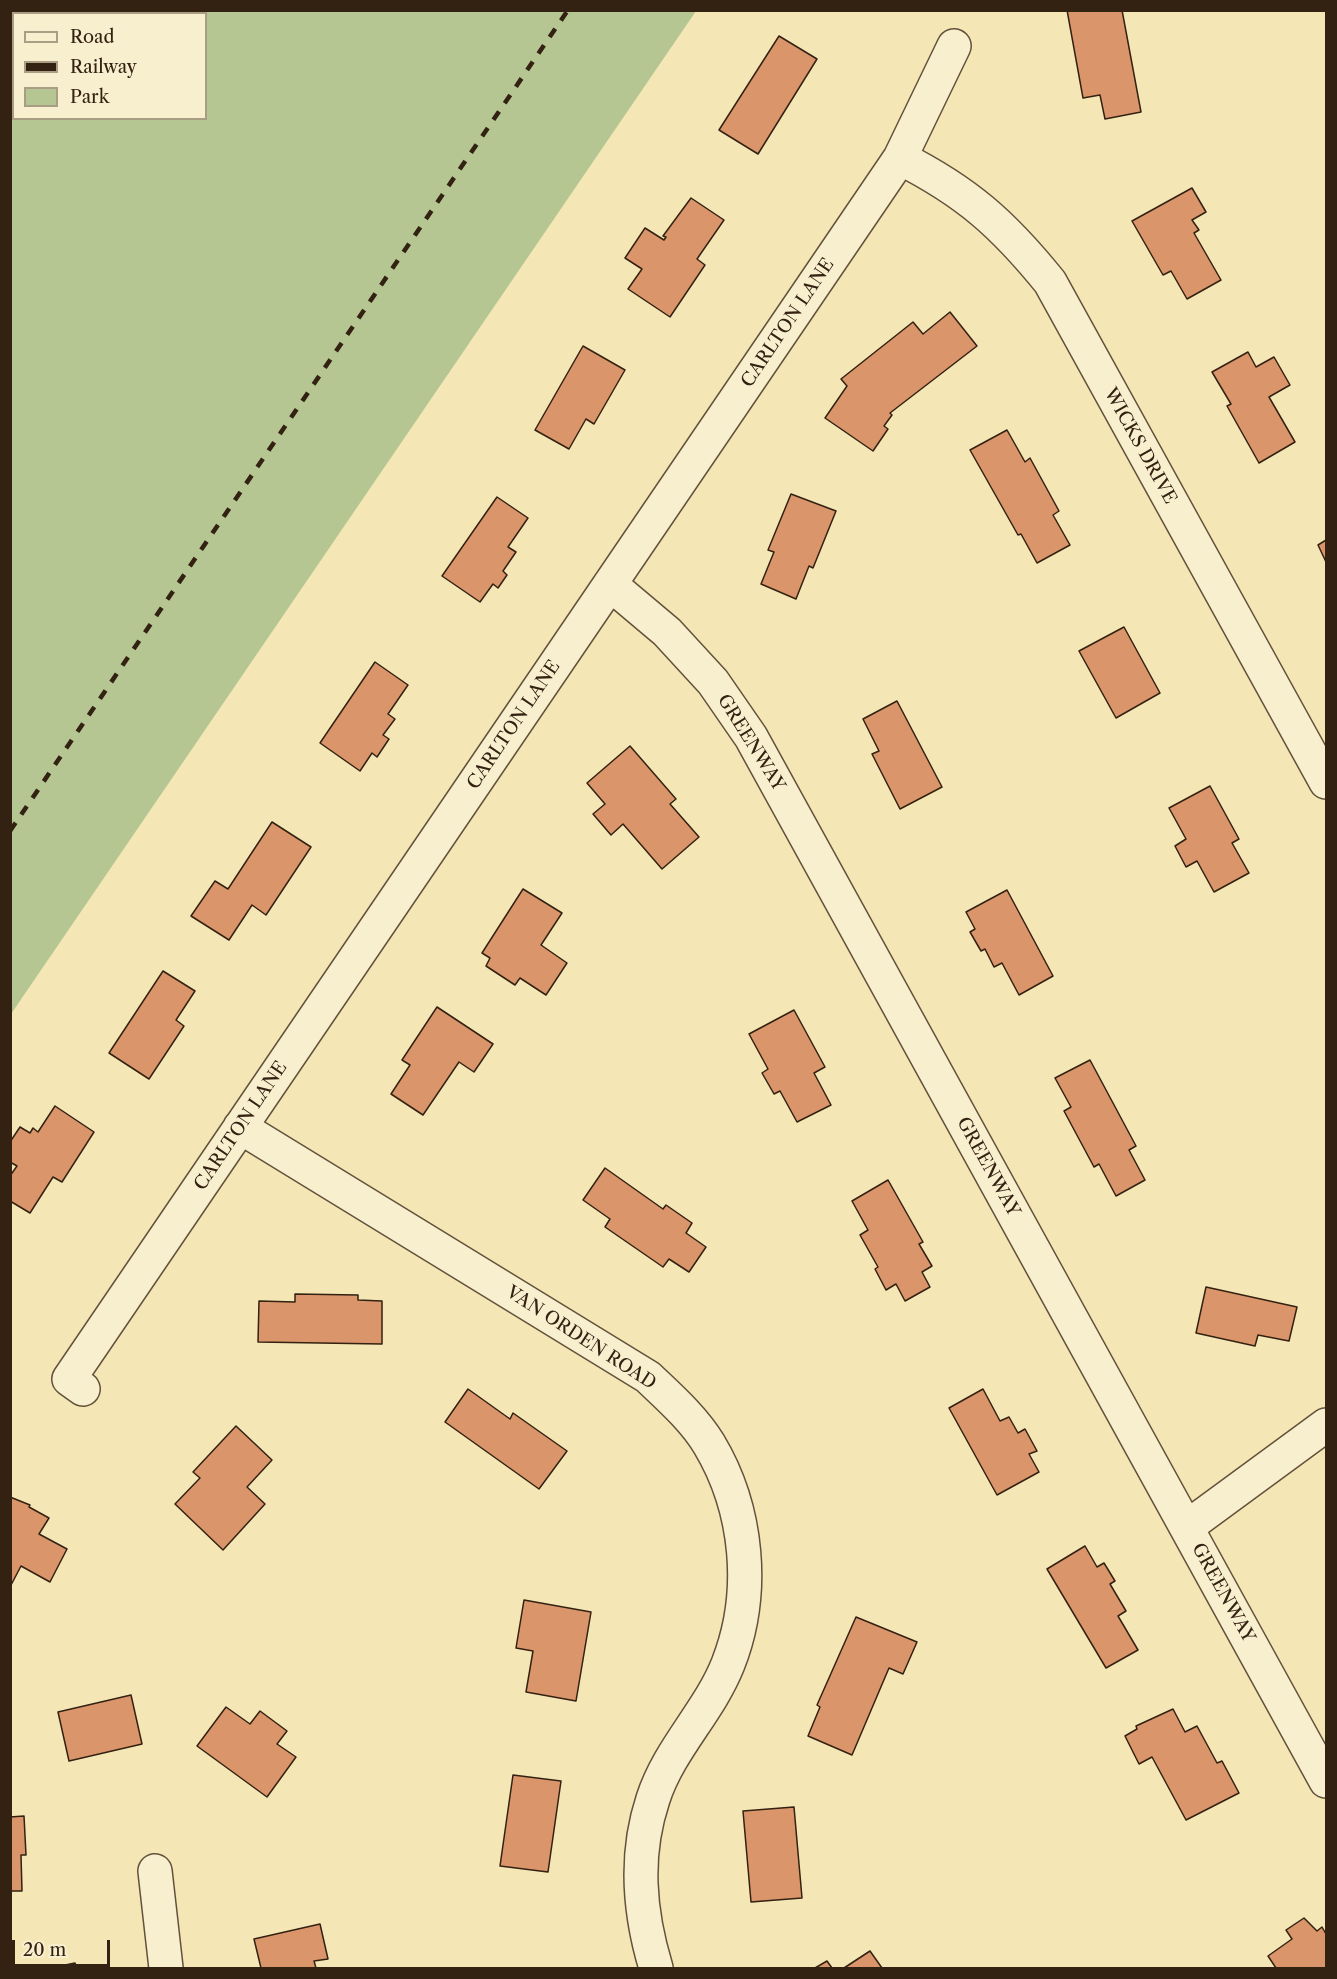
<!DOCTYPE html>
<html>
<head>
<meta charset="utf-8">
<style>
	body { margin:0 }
	#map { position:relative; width:1337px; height:1979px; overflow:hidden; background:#f4e6b5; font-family:"Libre Caslon Text",serif }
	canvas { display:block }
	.frame { position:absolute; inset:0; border:12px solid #332112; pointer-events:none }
	.legend { position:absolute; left:12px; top:12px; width:195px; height:108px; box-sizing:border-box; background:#f8efcf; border:2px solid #a99d83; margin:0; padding:8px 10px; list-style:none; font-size:18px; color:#332112 }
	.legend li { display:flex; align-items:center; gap:12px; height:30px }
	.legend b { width:30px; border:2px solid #a99d83 }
	.scale { position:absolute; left:12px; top:1940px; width:98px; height:27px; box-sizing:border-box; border:3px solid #332112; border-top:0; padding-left:8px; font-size:18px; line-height:21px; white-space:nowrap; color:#332112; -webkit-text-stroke:4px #f8efcf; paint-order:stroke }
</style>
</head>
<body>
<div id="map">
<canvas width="1337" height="1979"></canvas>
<div class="frame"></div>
<ul class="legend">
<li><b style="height:8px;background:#f8efcf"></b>Road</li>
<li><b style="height:8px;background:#332112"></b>Railway</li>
<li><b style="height:16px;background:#b5c692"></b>Park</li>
</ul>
<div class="scale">20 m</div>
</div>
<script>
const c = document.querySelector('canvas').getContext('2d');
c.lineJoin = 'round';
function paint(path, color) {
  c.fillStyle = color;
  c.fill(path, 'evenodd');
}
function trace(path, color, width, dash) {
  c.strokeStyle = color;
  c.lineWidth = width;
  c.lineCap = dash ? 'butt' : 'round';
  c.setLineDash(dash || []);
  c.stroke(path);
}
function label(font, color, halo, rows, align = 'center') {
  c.font = font + ' "Libre Caslon Text",serif';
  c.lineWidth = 4.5;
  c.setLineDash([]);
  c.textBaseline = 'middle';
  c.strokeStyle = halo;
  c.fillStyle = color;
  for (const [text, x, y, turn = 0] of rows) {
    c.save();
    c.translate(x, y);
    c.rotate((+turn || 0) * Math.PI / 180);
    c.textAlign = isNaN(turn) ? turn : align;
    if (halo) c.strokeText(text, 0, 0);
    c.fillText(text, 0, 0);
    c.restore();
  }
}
const green = new Path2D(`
	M11,10L696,11L11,1014L10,11ZM14,14H206V118H14Z`);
const building = new Path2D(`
	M1067,10H1122L1141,112L1105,119L1100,95L1083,98Z
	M779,36L817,59L758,154L719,130Z
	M1192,188L1206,212L1192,220L1199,230L1194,233L1221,280L1187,299L1171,271L1163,275L1132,221Z
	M691,198L724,220L697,259L705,265L670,317L628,289L642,269L625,258L645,228L664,240L666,237L663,236Z
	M950,312L977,346L890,413L892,415L884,426L888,429L873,451L825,418L847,386L841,379L913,322L923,334Z
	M583,346L625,370L594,424L586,419L569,449L535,430Z
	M1248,352L1256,367L1274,357L1290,385L1269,397L1295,442L1259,463L1227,406L1231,404L1212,372Z
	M1007,430L1025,462L1030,458L1059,511L1053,515L1070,545L1037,563L1021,534L1018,535L970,450Z
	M791,494L836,511L813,568L809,566L796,599L761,584L774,552L768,550Z
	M497,497L528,518L508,547L516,552L503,571L507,575L498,588L493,584L480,602L442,576Z
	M1326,540V562L1318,545Z
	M1124,627L1160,693L1116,718L1079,651Z
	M375,662L408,685L388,714L395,719L383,735L389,739L377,757L372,753L360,771L320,743Z
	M897,701L942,787L900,809L872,754L879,751L863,719Z
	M630,746L676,799L670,804L699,837L662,869L623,824L611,835L593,814L605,804L587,783Z
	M1210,786L1239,839L1232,843L1249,873L1214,892L1197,861L1186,867L1175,846L1186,839L1169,808Z
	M272,822L311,847L266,915L252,905L229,940L191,916L215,881L228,889Z
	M523,889L562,913L541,945L567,963L546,995L520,978L515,985L486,966L490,958L482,953Z
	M1007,890L1053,976L1019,995L1002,963L994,967L985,949L981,951L970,932L975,929L966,912Z
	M163,971L195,991L176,1020L184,1026L149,1079L109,1053Z
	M437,1007L493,1044L474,1072L459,1062L423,1115L391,1094L410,1065L402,1060Z
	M794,1010L825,1067L814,1073L831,1105L797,1122L780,1091L774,1094L762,1073L768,1069L749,1034Z
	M1090,1060L1136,1146L1129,1150L1145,1180L1116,1196L1099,1164L1094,1167L1064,1111L1071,1107L1055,1078Z
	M55,1106L94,1132L62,1182L53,1177L30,1213L10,1201V1176L17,1166L10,1162V1142L20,1127L30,1133L33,1128L38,1132Z
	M605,1168L663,1209L666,1205L692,1223L686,1233L706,1247L689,1272L669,1259L663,1267L605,1227L610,1219L583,1200Z
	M888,1180L923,1242L919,1244L932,1266L922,1272L930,1287L905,1301L896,1284L886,1290L875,1269L878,1267L860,1235L868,1230L852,1201Z
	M1206,1287L1297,1307L1289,1341L1258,1335L1255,1346L1196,1333Z
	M295,1294L358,1295V1300L382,1301V1344L258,1342L259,1301L295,1302Z
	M468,1389L510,1419L513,1413L567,1451L539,1489L445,1422Z
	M983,1389L1000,1421L1009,1417L1018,1433L1025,1429L1037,1451L1029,1454L1039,1472L997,1495L949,1408Z
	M236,1426L272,1460L247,1487L265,1504L223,1550L175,1504L200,1478L193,1472Z
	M10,1497L30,1505L29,1507L49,1518L39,1534L67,1549L50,1582L21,1566L10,1587Z
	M1085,1546L1097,1567L1104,1563L1115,1581L1110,1584L1126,1611L1118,1616L1138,1650L1106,1668L1047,1569Z
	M524,1600L591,1612L576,1701L526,1692L533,1651L516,1648Z
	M856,1617L917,1642L903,1674L889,1668L852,1755L808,1736L820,1707L817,1705Z
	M131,1695L142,1744L69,1761L58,1712Z
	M226,1707L250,1724L260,1711L287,1731L277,1744L296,1757L267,1797L197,1746Z
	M1173,1709L1185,1732L1197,1726L1217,1763L1222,1761L1239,1793L1186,1820L1152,1757L1139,1764L1125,1736L1137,1729L1136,1726Z
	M513,1775L561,1781L548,1872L500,1866Z
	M794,1807L802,1898L751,1902L743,1811Z
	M24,1816L26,1855H21L22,1891H10V1817Z
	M1304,1918L1317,1931L1322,1927L1326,1934V1968H1276L1268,1956L1292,1939L1286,1930Z
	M320,1924L328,1959L314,1961L316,1968H261L254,1939Z
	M870,1951L882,1968H844Z
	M827,1961L832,1968H815Z
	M75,1963L77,1968H50Z`);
const street = new Path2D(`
	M900,158C967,192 1003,224 1050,282L1326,782
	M610,584L667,632L713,682L751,737L1326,1781
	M240,1127L648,1377C670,1398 693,1418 709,1444C748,1509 756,1593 728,1664C709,1712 669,1749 653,1799C634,1856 639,1912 656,1968
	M83,1389L69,1379L900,158L954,46
	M1187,1527L1326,1425
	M155,1871L166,1968`);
const rail = new Path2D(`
	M10,831L568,10`);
const streetNames = [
	["CARLTON LANE",788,323,-56],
	["WICKS DRIVE",1140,446,61],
	["CARLTON LANE",514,725,-56],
	["GREENWAY",751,743,58],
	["CARLTON LANE",241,1126,-56],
	["GREENWAY",988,1167,61],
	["VAN ORDEN ROAD",581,1338,33],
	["GREENWAY",1223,1593,61]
];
paint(green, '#b5c692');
paint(building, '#da966a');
trace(building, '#332112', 1.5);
trace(street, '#63523b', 36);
trace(street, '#f8efcf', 33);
trace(rail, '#332112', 4.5, [10, 10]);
label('18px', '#332112', '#f8efcf', streetNames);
</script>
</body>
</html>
